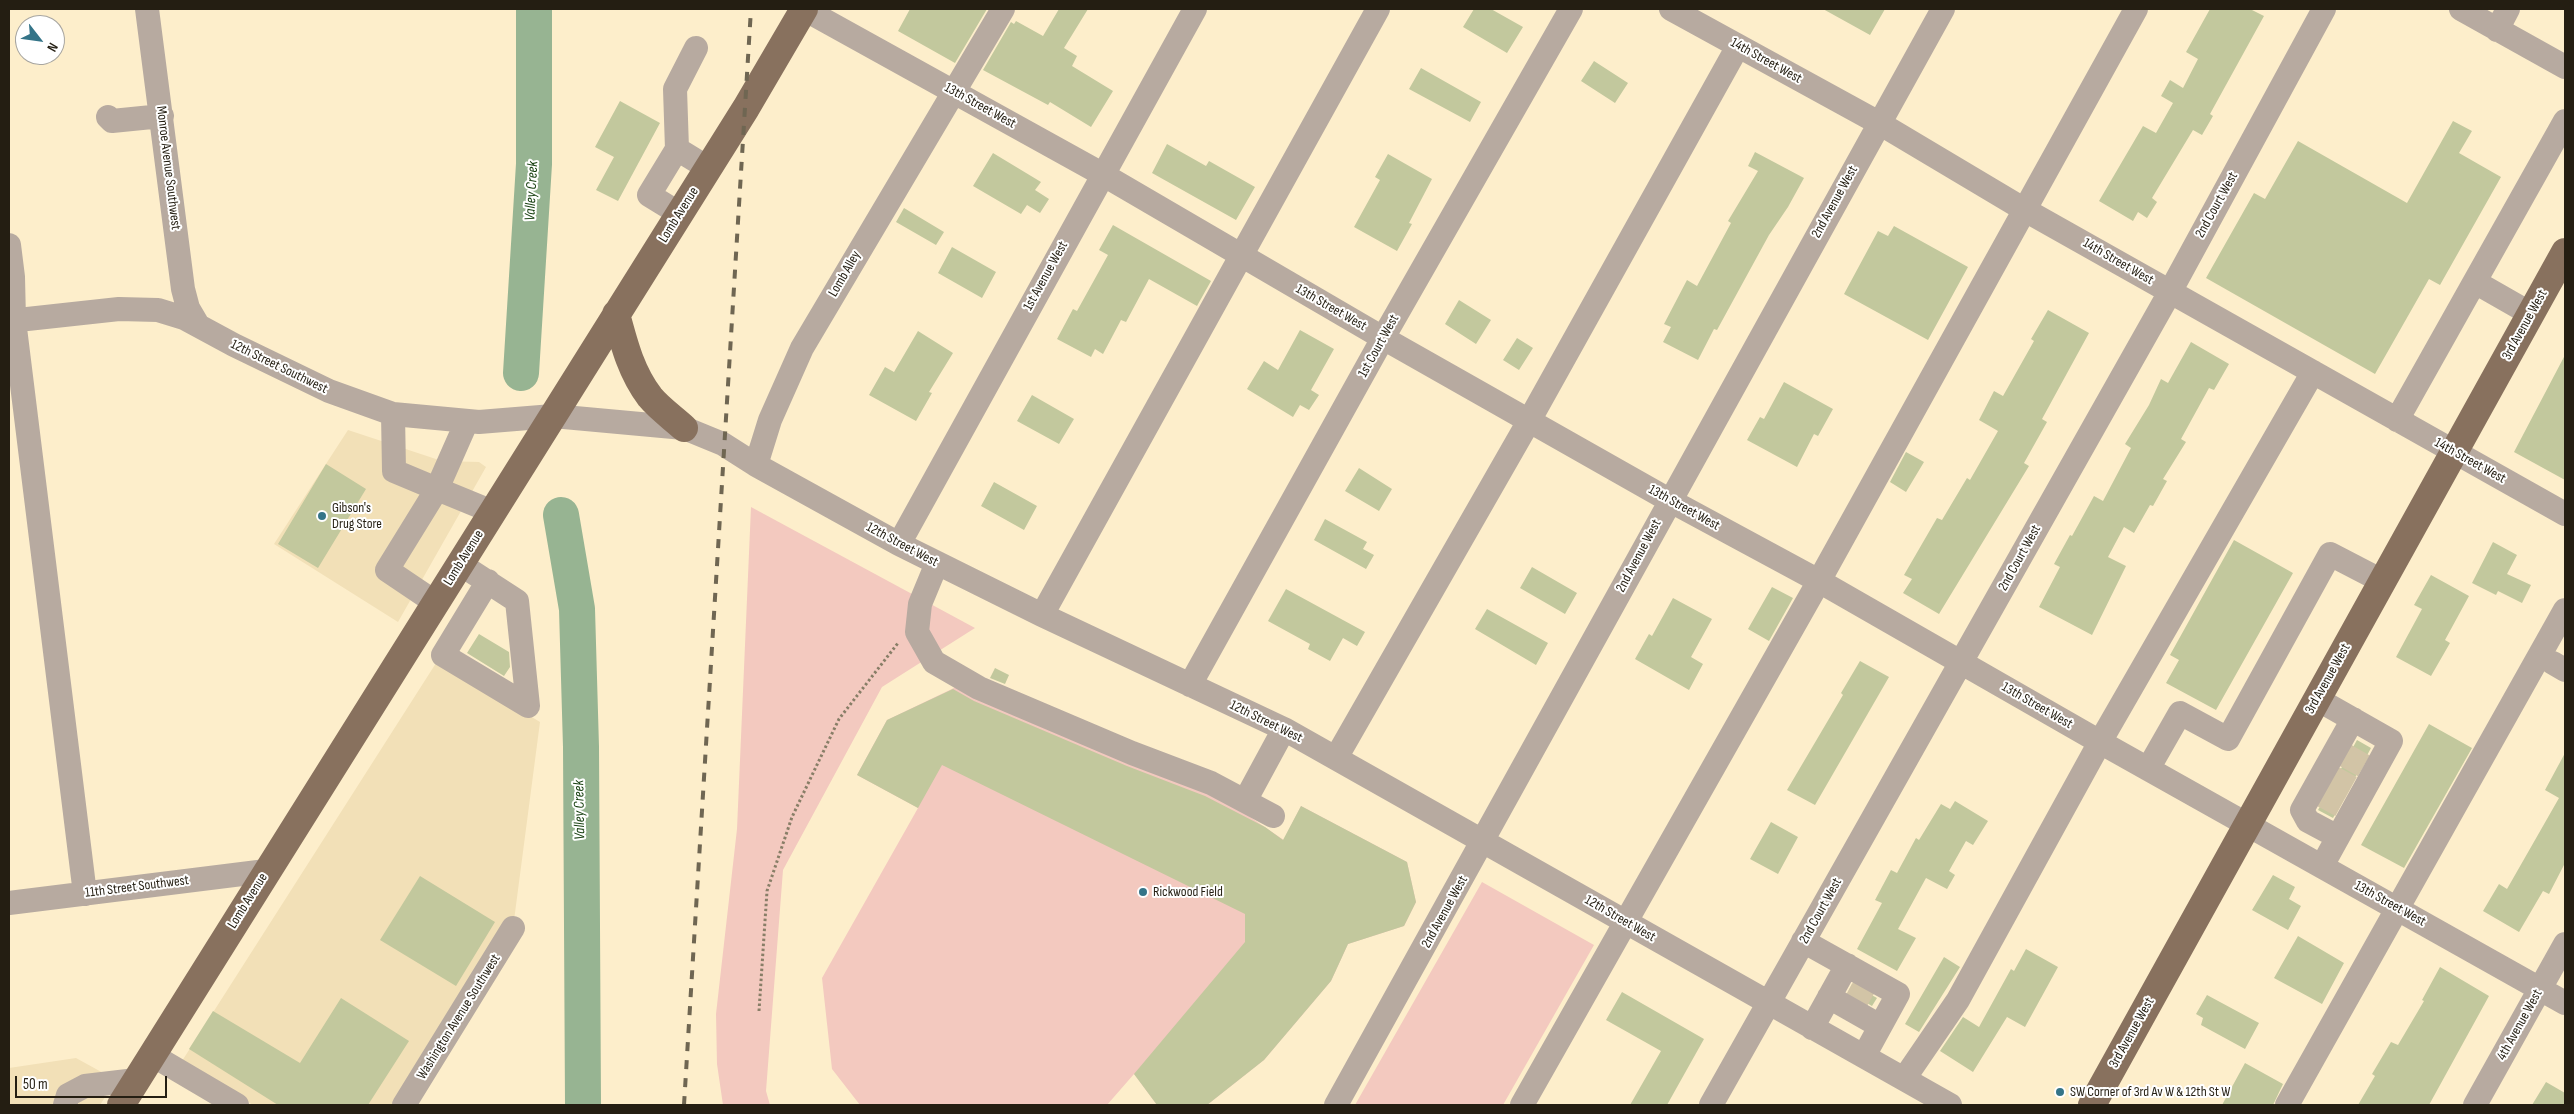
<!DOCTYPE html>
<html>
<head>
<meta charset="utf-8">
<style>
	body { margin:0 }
	#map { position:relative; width:2574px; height:1114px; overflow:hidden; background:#fdeecb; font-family:"Sofia Sans Condensed",sans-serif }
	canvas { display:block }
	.frame { position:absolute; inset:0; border:10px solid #241e12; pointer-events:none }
	.north { position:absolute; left:15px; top:15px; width:50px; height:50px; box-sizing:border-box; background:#fff; border:1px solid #a7a5a0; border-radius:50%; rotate:120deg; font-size:14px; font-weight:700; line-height:20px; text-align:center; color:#241e12 }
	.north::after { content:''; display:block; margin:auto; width:18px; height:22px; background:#347488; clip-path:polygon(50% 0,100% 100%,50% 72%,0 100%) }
	.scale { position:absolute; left:15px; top:1076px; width:152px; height:22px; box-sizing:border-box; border:2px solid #241e12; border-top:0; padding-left:6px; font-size:15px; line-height:18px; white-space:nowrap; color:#241e12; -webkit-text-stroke:4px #fff; paint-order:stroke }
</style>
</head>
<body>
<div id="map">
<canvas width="2574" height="1114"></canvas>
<div class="frame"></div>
<div class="north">N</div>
<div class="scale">50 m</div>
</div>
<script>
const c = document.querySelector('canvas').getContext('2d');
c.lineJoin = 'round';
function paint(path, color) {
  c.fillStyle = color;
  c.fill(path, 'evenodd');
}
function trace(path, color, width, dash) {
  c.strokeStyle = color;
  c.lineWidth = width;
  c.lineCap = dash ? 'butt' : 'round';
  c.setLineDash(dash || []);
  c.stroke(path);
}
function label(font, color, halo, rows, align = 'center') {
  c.font = font + ' "Sofia Sans Condensed",sans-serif';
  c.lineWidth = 4;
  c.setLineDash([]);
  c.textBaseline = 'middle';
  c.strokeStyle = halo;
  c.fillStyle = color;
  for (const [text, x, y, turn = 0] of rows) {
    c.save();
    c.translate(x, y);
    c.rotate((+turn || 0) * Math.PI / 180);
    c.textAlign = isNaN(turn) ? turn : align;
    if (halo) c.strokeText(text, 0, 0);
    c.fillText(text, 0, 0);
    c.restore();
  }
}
const built = new Path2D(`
	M348,430L442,461L479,462L486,467L398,622L274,544Z
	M438,660L540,722L513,928L398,1105H253L182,1061Z
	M76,1058L116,1080L100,1105H9V1068Z`);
const green = new Path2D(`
	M751,507L975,628L882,687L783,870L766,1091L770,1105H723L717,1064L716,1014L737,829Z
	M956,687L1221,797L1329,871L1286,835L1301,806L1407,862L1416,902L1404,926L1348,944L1331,981L1264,1060L1207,1105H1157L1134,1074L1107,1105H860L832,1069L822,978L918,808L857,775L887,720Z
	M1482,882L1594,945L1503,1105H1355Z`);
const river = new Path2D(`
	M521,373L534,164V9
	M561,515L577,609L581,747L583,1105`);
const building = new Path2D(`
	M910,9H987L955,63L898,31Z
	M1059,9H1088L1064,48L1077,56L1072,66L1113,91L1091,127L1050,102L1048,105L983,70L1011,22L1014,24L1016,21L1043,36Z
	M1474,9H1491L1523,27L1507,53L1463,27Z
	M1823,9H1885L1870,35Z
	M2210,9H2250L2264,16L2210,114L2213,116L2202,135L2193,130L2152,198L2157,202L2147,218L2138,212L2133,221L2099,201L2143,126L2156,133L2173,103L2161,96L2170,80L2183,88L2198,59L2186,52Z
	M1594,61L1628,83L1615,103L1581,81Z
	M1421,68L1481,102L1470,122L1409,89Z
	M620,101L660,123L618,201L596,190L614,157L595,147Z
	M2453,121L2472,131L2459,153L2501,177L2440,285L2429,279L2375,374L2206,278L2254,193L2265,199L2298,141L2407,203Z
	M1167,144L1206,166L1209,161L1255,187L1236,220L1152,173Z
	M1755,152L1804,178L1788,207L1769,235L1717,330L1714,329L1698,360L1663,342L1671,327L1664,324L1687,280L1697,286L1731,223L1728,221L1758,171L1748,166Z
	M993,153L1041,182L1035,190L1049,199L1040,213L1027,205L1021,214L973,186Z
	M1388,154L1432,179L1409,223L1412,224L1397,251L1354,227L1380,180L1375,177Z
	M904,208L944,232L936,245L896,222Z
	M1113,225L1211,281L1197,306L1149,279L1126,322L1121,320L1103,354L1095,349L1091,357L1057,339L1073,309L1077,311L1108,255L1099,250Z
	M1894,226L1968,267L1928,340L1844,294L1878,231L1888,236Z
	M952,247L996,272L982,298L938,273Z
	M1459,300L1491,320L1476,344L1445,324Z
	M2048,310L2089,333L2042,419L2047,422L2024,463L2029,466L1939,614L1903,593L1912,579L1904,575L1937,518L1942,520L1967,478L1970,480L1998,431L1979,420L1994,391L2003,396L2034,341L2031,339Z
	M1300,330L1334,349L1311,390L1319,395L1309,410L1300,405L1293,417L1247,389L1264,361L1278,370Z
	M918,331L953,353L929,392L932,393L916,421L869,395L885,367L894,372Z
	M1517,338L1533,348L1519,370L1503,360Z
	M2191,342L2229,364L2214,390L2209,388L2181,439L2186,442L2163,479L2167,481L2153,506L2150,505L2134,533L2124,527L2108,557L2126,566L2092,635L2039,607L2060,567L2054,564L2070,535L2072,536L2094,496L2103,501L2131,448L2125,444L2149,405L2161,379L2168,383Z
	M2565,355V480L2514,452Z
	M1784,382L1833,409L1818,436L1814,434L1797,467L1747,440L1760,417L1764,419Z
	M1032,395L1074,419L1059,444L1017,421Z
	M1906,452L1924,462L1906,492L1890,482Z
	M326,464L366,489L318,568L278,544Z
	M1359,468L1392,489L1379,511L1345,491Z
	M994,482L1037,506L1024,530L981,506Z
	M1325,519L1367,542L1363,549L1374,555L1366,569L1314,540Z
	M2234,540L2293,573L2216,710L2166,683L2179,660L2170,655Z
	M2493,542L2517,555L2507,574L2531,585L2522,603L2498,591L2496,595L2472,583Z
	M1532,567L1577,593L1565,614L1520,588Z
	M2431,575L2469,596L2445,640L2450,643L2431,676L2396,657L2422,609L2414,605Z
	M1772,587L1793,598L1769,641L1748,629Z
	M1286,589L1365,632L1357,646L1343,638L1330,661L1308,649L1310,644L1268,621Z
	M1673,598L1712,619L1691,657L1703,664L1689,690L1635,659L1649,634L1652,636Z
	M1487,609L1548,643L1536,665L1475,629Z
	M479,634L509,652L510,667L504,676L467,653Z
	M1860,661L1889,677L1815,805L1787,790L1843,695L1841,693Z
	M995,668L1009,675L1005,684L990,678Z
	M953,689L974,701L1127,766L1205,796L1265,827L1283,840L1301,806L1407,862L1416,902L1404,926L1348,944L1331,981L1264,1060L1207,1105H1157L1134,1074L1245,942V914L942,765L918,808L857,775L887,720Z
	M2429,724L2472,748L2404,868L2361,845Z
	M2357,740L2371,748L2333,818L2318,810Z
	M2565,753V863L2549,894L2543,891L2519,932L2483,911L2499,884L2507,889L2559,798L2545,790Z
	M1955,801L1988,821L1973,845L1966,841L1949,871L1955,875L1947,889L1926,878L1898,929L1916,938L1897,971L1857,949L1882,903L1875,900L1891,870L1897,873L1916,838L1919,840L1941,804L1950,809Z
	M1771,822L1798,837L1778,874L1750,859Z
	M2273,875L2295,887L2289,899L2301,906L2288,930L2252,910Z
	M420,876L495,922L456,986L380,940Z
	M2298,936L2344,963L2322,1004L2274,978Z
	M2026,949L2058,967L2025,1027L2007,1017L1973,1072L1940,1051L1963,1017L1979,1027L2011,969L2014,971Z
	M1944,957L1960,967L1919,1032L1905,1024Z
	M2440,967L2489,996L2429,1105H2358L2375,1076L2372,1074L2391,1042L2398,1045L2424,1001L2422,1000Z
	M1852,984L1877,998L1872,1006L1848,992Z
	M1622,992L1704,1039L1667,1105H1630L1661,1051L1606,1020Z
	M2207,995L2259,1023L2245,1049L2201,1025L2203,1018L2196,1014Z
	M341,998L409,1041L368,1105H278L189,1049L213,1011L300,1063Z
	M2245,1063L2283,1084L2273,1105H2222Z
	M2546,1082L2565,1093V1105H2532Z`);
const minorTunnel = new Path2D(`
	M2343,754L2364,766
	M2330,776L2352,788
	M2320,794L2342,806
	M1854,1005L1864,987`);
const path = new Path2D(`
	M759,1011L767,891L792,817L839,719L898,643`);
const minor = new Path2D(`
	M147,9L183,289L188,308L198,325
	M804,9L1102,174L1383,338L1669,500L1819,581L2100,742L2565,1003
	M1671,9L1879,123L2025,210L2565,514
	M2461,9L2565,67
	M2497,30L2508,9
	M696,48L675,89L677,149L708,168
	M108,117L112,121L162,116
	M677,149L649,195L680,214
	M9,245L13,277L14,320L85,894
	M2475,282L2531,314
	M9,321L119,309L158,310L184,318L234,345L329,391L393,414L479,422L553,416L684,428L723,444L756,465L899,544L1042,615L1284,729L1950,1105
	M393,414L394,471L437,489L387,570L436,603
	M2397,420L2565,121
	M467,421L437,489L493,512
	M756,465L770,420L802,348L1003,9
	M899,544L1195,9
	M937,563L920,604L917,632L934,662L979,688L1132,753L1211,783L1273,816
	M460,564L517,601L528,706L443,655L488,581
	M1042,615L1378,9
	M2553,663L2565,670
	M1190,685L1383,338L1571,9
	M2317,699L2391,741L2322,866
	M1336,758L1529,421L1738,46
	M2148,769L2180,713L2228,739L2330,554L2382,581
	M1245,801L1284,729
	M2338,837L2308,821L2302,810L2353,719
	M9,903L266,871
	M1803,941L1898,994L1864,1056
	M1829,997L1880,1026
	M1812,1028L1847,965
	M152,1055L237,1105
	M1904,1079L1958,1000L2100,742L2313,372
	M65,1105L68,1095L85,1086L136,1080
	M404,1105L513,928
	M1336,1105L1943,9
	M1522,1105L1819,581L2136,9
	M1711,1105L2170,292L2324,9
	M2287,1105L2565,610
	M2475,1105L2565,944`);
const major = new Path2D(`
	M616,314C624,344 631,372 650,397C659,408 673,418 684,428
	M121,1105L746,108L804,9
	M2092,1105L2565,252`);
const rail = new Path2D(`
	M684,1105L751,9`);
const markers = [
	[322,516,5,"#347488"],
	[1143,892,5,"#347488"],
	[2060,1092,5,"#347488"]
];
const streetNames = [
	["14th Street West",1766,61,29],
	["13th Street West",980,106,29],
	["Monroe Avenue Southwest",168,168,83],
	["2nd Avenue West",1835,202,-61],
	["2nd Court West",2217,205,-61],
	["Lomb Avenue",679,215,-58],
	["14th Street West",2118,262,30],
	["Lomb Alley",845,274,-60],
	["1st Avenue West",1046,276,-61],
	["13th Street West",1331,308,30],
	["3rd Avenue West",2525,325,-61],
	["1st Court West",1379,346,-61],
	["12th Street Southwest",279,367,26],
	["14th Street West",2470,461,29],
	["13th Street West",1684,508,29],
	["12th Street West",902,545,28],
	["2nd Avenue West",1639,556,-62],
	["Lomb Avenue",464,558,-58],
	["2nd Court West",2020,558,-61],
	["3rd Avenue West",2328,679,-61],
	["13th Street West",2037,706,30],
	["12th Street West",1266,722,26],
	["11th Street Southwest",137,887,-7],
	["Lomb Avenue",248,901,-58],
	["13th Street West",2390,904,29],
	["2nd Court West",1821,911,-61],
	["2nd Avenue West",1445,912,-61],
	["12th Street West",1620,919,30],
	["Washington Avenue Southwest",459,1017,-58],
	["4th Avenue West",2520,1025,-61],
	["3rd Avenue West",2132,1033,-61]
];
const poiNames = [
	["Gibson's",332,508],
	["Drug Store",332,524],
	["Rickwood Field",1153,892],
	["SW Corner of 3rd Av W & 12th St W",2070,1092]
];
const waterNames = [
	["Valley Creek",532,191,-87],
	["Valley Creek",580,810,-91]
];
paint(built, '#f2e0b7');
paint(green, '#f3c9bf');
trace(river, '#97b492', 36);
paint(building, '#c2c89d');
trace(minorTunnel, '#d2c4a6', 24, [24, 12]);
trace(path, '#887e67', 3, [2.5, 2.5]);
trace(minor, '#b7aaa0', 24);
trace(major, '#88715e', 28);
trace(rail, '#6f6652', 4, [9, 9]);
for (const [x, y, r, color] of markers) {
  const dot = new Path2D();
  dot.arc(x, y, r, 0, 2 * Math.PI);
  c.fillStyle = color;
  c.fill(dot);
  trace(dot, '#fff', 2);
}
label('14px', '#241e12', '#fff', streetNames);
label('14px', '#241e12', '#fff', poiNames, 'left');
label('italic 15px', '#143d0d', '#fff', waterNames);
</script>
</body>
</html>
